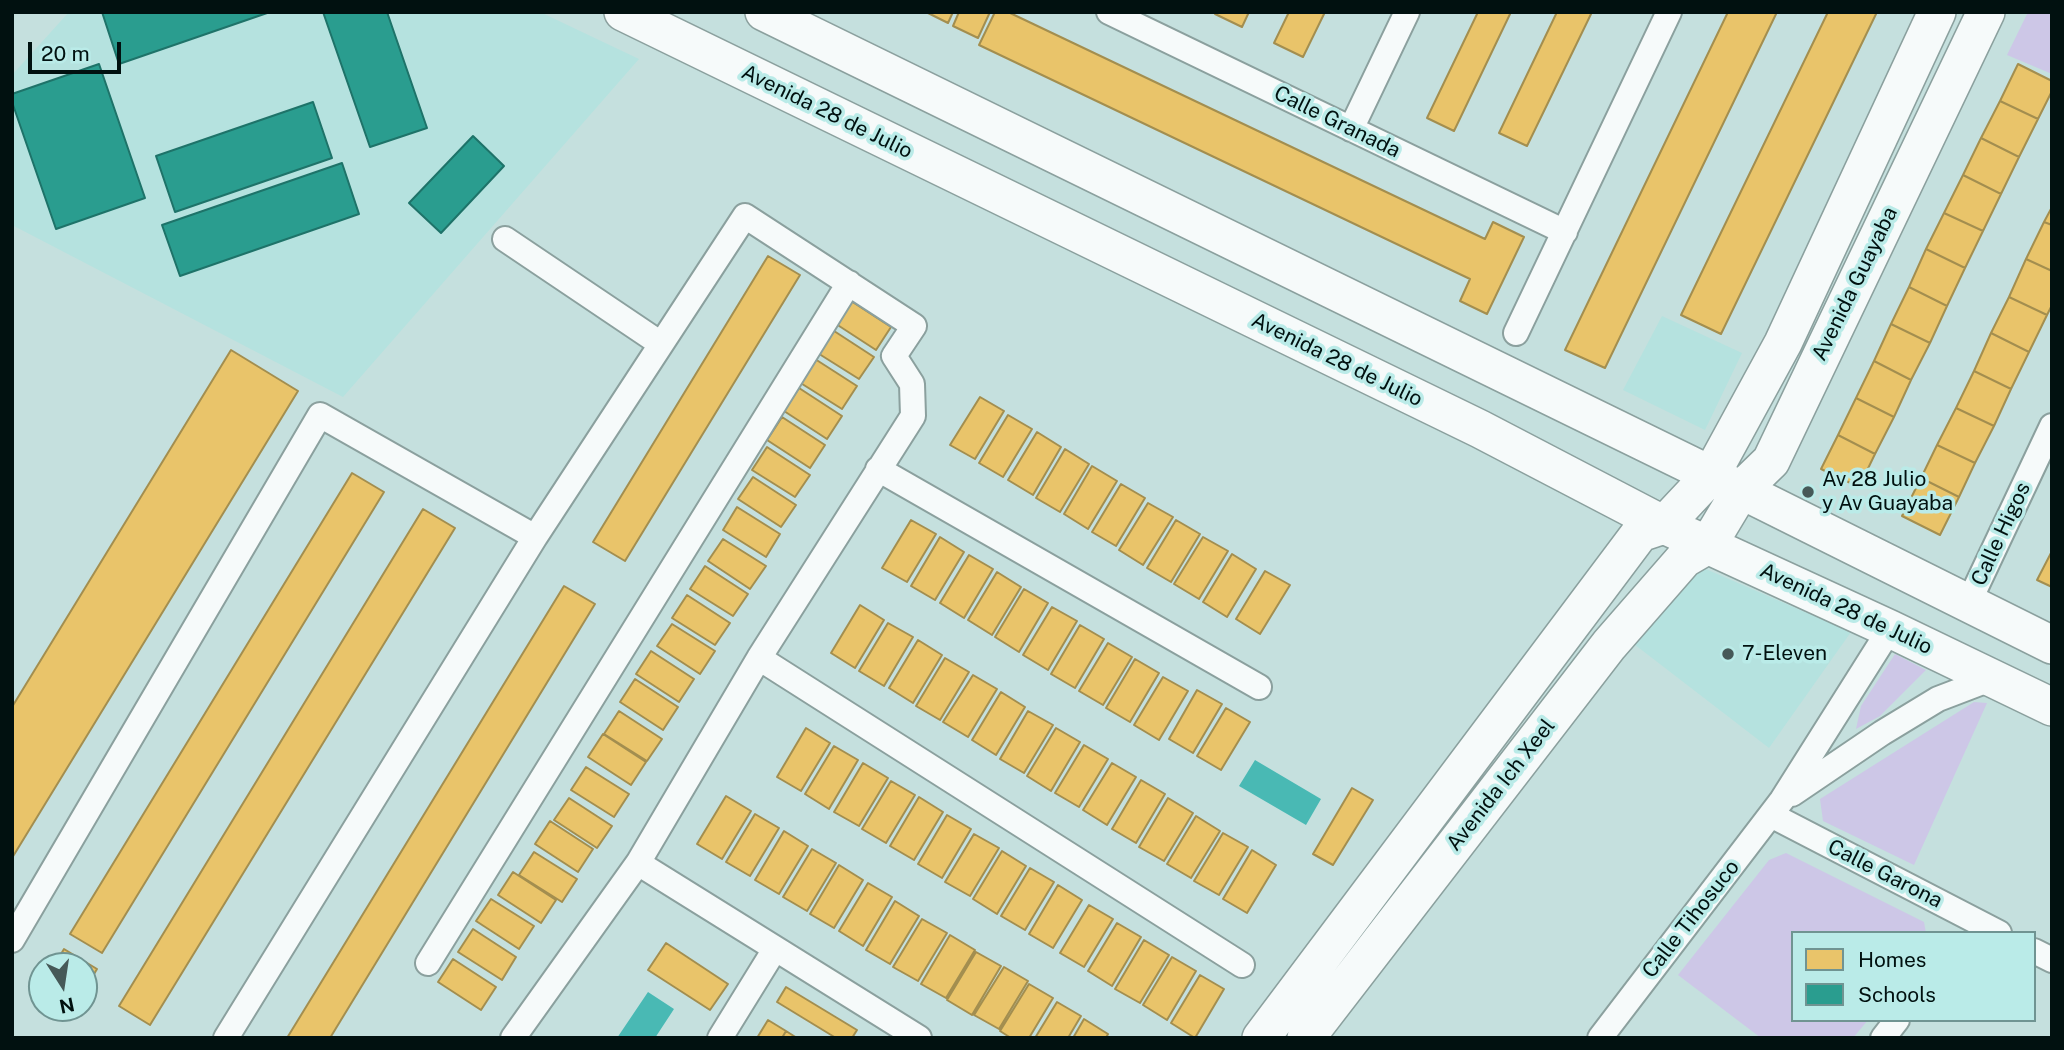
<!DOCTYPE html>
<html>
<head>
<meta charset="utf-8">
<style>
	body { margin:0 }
	#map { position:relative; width:2064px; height:1050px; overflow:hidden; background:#c5e0de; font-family:"Public Sans",sans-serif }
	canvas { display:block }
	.frame { position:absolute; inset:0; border:14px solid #011110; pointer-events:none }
	.legend { position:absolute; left:1791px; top:931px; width:245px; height:91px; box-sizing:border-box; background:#baebe8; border:2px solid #709492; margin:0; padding:9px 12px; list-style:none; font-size:21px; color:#011110 }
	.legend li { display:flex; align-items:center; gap:14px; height:35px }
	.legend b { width:35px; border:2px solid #709492 }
	.north { position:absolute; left:28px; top:952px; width:70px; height:70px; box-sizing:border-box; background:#baebe8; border:2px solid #709492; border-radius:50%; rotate:168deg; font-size:19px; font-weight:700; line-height:28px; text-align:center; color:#011110 }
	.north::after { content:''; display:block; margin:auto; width:24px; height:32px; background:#465958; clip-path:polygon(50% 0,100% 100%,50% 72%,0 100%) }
	.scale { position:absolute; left:28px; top:42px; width:93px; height:32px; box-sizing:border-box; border:4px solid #011110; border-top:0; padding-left:9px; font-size:21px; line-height:24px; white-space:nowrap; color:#011110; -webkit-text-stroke:5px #baebe8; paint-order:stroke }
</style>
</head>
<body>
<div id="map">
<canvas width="2064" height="1050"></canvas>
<div class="frame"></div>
<ul class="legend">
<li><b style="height:19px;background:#e9c46a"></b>Homes</li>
<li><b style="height:19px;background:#2a9d8f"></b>Schools</li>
</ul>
<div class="north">N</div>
<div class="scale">20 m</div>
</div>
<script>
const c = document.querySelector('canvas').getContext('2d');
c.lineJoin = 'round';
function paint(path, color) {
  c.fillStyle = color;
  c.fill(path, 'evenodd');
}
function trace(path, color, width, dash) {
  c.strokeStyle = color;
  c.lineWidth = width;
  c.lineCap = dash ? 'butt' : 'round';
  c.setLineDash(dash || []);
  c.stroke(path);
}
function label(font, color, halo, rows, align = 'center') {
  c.font = font + ' "Public Sans",sans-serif';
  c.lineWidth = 7;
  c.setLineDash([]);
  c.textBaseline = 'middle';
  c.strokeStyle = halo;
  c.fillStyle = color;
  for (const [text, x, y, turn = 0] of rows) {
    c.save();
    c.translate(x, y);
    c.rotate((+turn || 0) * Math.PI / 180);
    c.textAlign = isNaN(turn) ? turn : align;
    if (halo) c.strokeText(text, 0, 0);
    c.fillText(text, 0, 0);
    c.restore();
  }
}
const built = new Path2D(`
	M69,12H540L639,59L343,397L12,225V75Z
	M1662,316L1742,353L1705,430L1623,390Z
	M1701,567L1851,632L1769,748L1630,641Z`);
const green = new Path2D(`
	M2028,12H2052V74L2007,55Z
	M1895,654L1926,670L1880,716L1856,729L1861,706Z
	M1974,702L1987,703L1914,865L1823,821L1820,799Z
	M1786,853L1924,922L1926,933H1793V1020H1868L1853,1038H1761L1678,975L1769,860Z`);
const water = new Path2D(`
	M1255,760L1321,799L1306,825L1239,786Z
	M648,992L674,1009L655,1038H617Z`);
const homes = new Path2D(`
	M926,12H953L948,23Z
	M959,12H990L978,38L953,26Z
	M995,12H1008L1485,239L1493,222L1524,237L1487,314L1460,301L1470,279L979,45Z
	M1216,12H1249L1242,27L1215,14Z
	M1289,12H1325L1303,57L1274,43Z
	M1478,12H1511L1454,131L1427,118Z
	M1557,12H1592L1527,146L1499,133Z
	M1728,12H1777L1605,368L1565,350Z
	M1828,12H1877L1721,334L1681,315Z
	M2018,64L2052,81V91L2038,119L2000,101Z
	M2000,101L2038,119L2019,157L1981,138Z
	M1981,138L2019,157L2001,194L1963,175Z
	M1963,175L2001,194L1983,231L1944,213Z
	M2052,207V225L2044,222Z
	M1944,213L1983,231L1965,268L1926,249Z
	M2044,222L2052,225V271L2026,259Z
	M1926,249L1965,268L1947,306L1909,287Z
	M768,256L800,275L625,561L593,542Z
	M2026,259L2052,271V305L2047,315L2009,297Z
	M1909,287L1947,306L1930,343L1891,324Z
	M2009,297L2047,315L2029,352L1991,333Z
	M848,299L891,327L876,350L833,322Z
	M1891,324L1930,343L1911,380L1874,361Z
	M831,329L874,357L859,379L816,352Z
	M1991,333L2029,352L2011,389L1974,371Z
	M231,350L298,391L12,858V707Z
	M815,359L857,386L842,409L799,382Z
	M1874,361L1911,380L1894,417L1856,398Z
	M1974,371L2011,389L1994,426L1956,408Z
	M799,388L842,416L827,439L784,411Z
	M980,397L1004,411L975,459L950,445Z
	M1856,398L1894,417L1875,454L1838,435Z
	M1956,408L1994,426L1975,463L1937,445Z
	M1008,415L1032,429L1003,477L979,463Z
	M782,417L825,445L810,468L767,440Z
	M1037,432L1061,447L1033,495L1008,480Z
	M1838,435L1875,454L1859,487L1821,469Z
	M1937,445L1975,463L1959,497L1921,478Z
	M767,447L810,475L795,497L752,470Z
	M1065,449L1089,464L1060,512L1036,498Z
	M1092,466L1117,481L1088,529L1064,514Z
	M352,473L384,492L102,953L70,934Z
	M753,477L796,505L781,527L738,499Z
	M1921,478L1959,497L1940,535L1902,516Z
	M1121,484L1145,498L1116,546L1092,532Z
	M1148,503L1173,517L1143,565L1119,550Z
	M737,507L780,534L766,557L723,530Z
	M423,509L455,528L150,1025L119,1006Z
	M911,520L936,534L907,582L882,568Z
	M1176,520L1200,534L1171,582L1147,568Z
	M940,537L964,552L935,600L911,586Z
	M1203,537L1228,551L1199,599L1174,584Z
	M723,539L766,566L750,589L708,561Z
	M2052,551V587L2037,580Z
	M1232,554L1256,569L1227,617L1203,602Z
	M969,555L993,569L964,618L940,603Z
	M705,566L748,594L733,616L690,589Z
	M1265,571L1290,585L1260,634L1236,619Z
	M997,572L1021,587L992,635L968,620Z
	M564,586L595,604L330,1038H287Z
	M1024,589L1048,603L1019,652L995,637Z
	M687,595L730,623L715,645L672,618Z
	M860,605L884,620L855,668L831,653Z
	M1052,607L1077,621L1048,670L1023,655Z
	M888,623L913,637L884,686L859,671Z
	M672,624L715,651L700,674L657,646Z
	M1080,625L1104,639L1075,688L1051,674Z
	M918,640L942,655L913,703L889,688Z
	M1108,643L1132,657L1103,705L1079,691Z
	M651,651L694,679L679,702L636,674Z
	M945,658L969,672L940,720L916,706Z
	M1135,659L1159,673L1130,722L1106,708Z
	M973,675L997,689L968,737L943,722Z
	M1163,677L1188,691L1159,740L1134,725Z
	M635,679L678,707L663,730L620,702Z
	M1197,690L1222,704L1193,753L1169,739Z
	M1001,692L1025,707L996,755L972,740Z
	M1226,708L1250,722L1221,770L1197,756Z
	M619,711L662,739L647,761L604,734Z
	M1028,711L1053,725L1024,773L1000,759Z
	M806,728L830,743L801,791L777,777Z
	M1056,728L1080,742L1051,791L1027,776Z
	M603,734L646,762L631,785L588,757Z
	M1084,745L1108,759L1079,807L1055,793Z
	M834,746L858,760L829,809L805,794Z
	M863,763L888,778L859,826L834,812Z
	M1112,763L1136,777L1107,825L1083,810Z
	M586,767L629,794L614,817L571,790Z
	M1141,780L1165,794L1136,843L1112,829Z
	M891,781L915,795L886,843L862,829Z
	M1352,788L1373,800L1333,865L1313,854Z
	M726,796L751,811L722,859L697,844Z
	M919,797L943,812L914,860L890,846Z
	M569,798L612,826L597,848L554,820Z
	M1168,798L1193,813L1164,861L1139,847Z
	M755,814L779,828L750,876L726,862Z
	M947,815L971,829L942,878L918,864Z
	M1196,816L1220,831L1191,878L1167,864Z
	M550,821L593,849L578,872L535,844Z
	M784,831L808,846L779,894L755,880Z
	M1223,833L1248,847L1219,895L1194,881Z
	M974,834L999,848L970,896L945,882Z
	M812,849L836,863L807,911L783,897Z
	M1252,850L1276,865L1247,913L1223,899Z
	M1002,851L1026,866L997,914L973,899Z
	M534,852L577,879L562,902L519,875Z
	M839,865L863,880L834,928L810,914Z
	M1030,868L1054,882L1025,930L1001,916Z
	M513,872L556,900L541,923L498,895Z
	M868,883L892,897L863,946L839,931Z
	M1058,885L1082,900L1053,948L1029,934Z
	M491,899L534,926L519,949L476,921Z
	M895,901L919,916L890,964L866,950Z
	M1089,905L1113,919L1084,967L1060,953Z
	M922,919L947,933L918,981L893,967Z
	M1117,923L1141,937L1112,986L1088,971Z
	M473,929L516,957L502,980L458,952Z
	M950,935L975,950L946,998L921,984Z
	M1144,940L1169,955L1140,1003L1115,989Z
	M666,943L728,984L710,1010L648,970Z
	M64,949L97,969L85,989L84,966H54Z
	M976,952L1001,966L972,1015L947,1000Z
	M1172,957L1196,971L1167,1020L1143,1005Z
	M453,959L496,987L481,1010L438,982Z
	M1004,967L1028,981L999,1029L974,1015Z
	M1200,975L1224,989L1195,1038L1171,1023Z
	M1029,984L1053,998L1029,1038H1011L1000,1031Z
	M786,987L857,1030L852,1038H836L777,1002Z
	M1057,1002L1081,1016L1068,1038H1035Z
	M1084,1019L1108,1034L1106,1038H1073Z
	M768,1020L786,1031L782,1038H757Z
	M786,1031L797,1038H782Z`);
const schools = new Path2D(`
	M102,12H270L119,64Z
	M323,12H387L427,128L370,147Z
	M99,64L145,198L56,229L12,102V94Z
	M313,102L332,158L175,212L156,156Z
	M473,136L504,166L441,233L409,203Z
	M342,163L359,214L180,276L162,225Z`);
const street = new Path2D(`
	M1109,12L1565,232
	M1351,129L1407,12
	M505,239L661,344
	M1516,333L1669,12
	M878,469L1259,687
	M1968,604L2052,426
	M759,658L1242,965
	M1792,794L1882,733L1938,699L1993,678
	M1771,815L1999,933
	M638,863L919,1038
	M12,940L320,415L535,537
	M2034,951L2052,960
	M428,963L849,283
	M226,1038L535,537L745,216L914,326L894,356L912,384L913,416L759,658L638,863L513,1038
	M720,1038L775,949
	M1600,1038L1782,800L1890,629
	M1883,1038L1897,1020`);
const secondary = new Path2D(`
	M623,12L1480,429L1664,525L1890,629L2052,707
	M764,12L1711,475L2052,645
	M1261,1038L1640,533L1664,525L1711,475L1783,343L1937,12
	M1306,1038L1609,645L1684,559L1708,545L1741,490L1771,461L1986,12`);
const markers = [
	[1808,492,7,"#465958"],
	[1728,654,7,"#465958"]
];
const streetNames = [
	["Avenida 28 de Julio",827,112,26],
	["Calle Granada",1337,122,26],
	["Avenida Guayaba",1855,284,-64],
	["Avenida 28 de Julio",1337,360,26],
	["Calle Higos",2001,534,-65],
	["Avenida 28 de Julio",1846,609,25],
	["Avenida Ich Xeel",1501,785,-52],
	["Calle Garona",1885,874,27],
	["Calle Tihosuco",1691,919,-52]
];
const poiNames = [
	["Av 28 Julio",1822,480],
	["y Av Guayaba",1822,504],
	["7-Eleven",1742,654]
];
paint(built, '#b5e2df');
paint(green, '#cdc7e7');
paint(water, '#49b9b4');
paint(homes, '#e9c46a');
trace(homes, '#a38e4f', 2);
paint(schools, '#2a9d8f');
trace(schools, '#1e7369', 2);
trace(street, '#8ba09e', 28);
trace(secondary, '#8ba09e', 40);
trace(street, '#f6fafa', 24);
trace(secondary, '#f6fafa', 37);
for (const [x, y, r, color] of markers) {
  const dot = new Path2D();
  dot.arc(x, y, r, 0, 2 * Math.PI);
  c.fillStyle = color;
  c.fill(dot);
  trace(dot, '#baebe8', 2.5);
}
label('21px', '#011110', '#baebe8', streetNames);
label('21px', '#011110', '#baebe8', poiNames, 'left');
</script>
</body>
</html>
